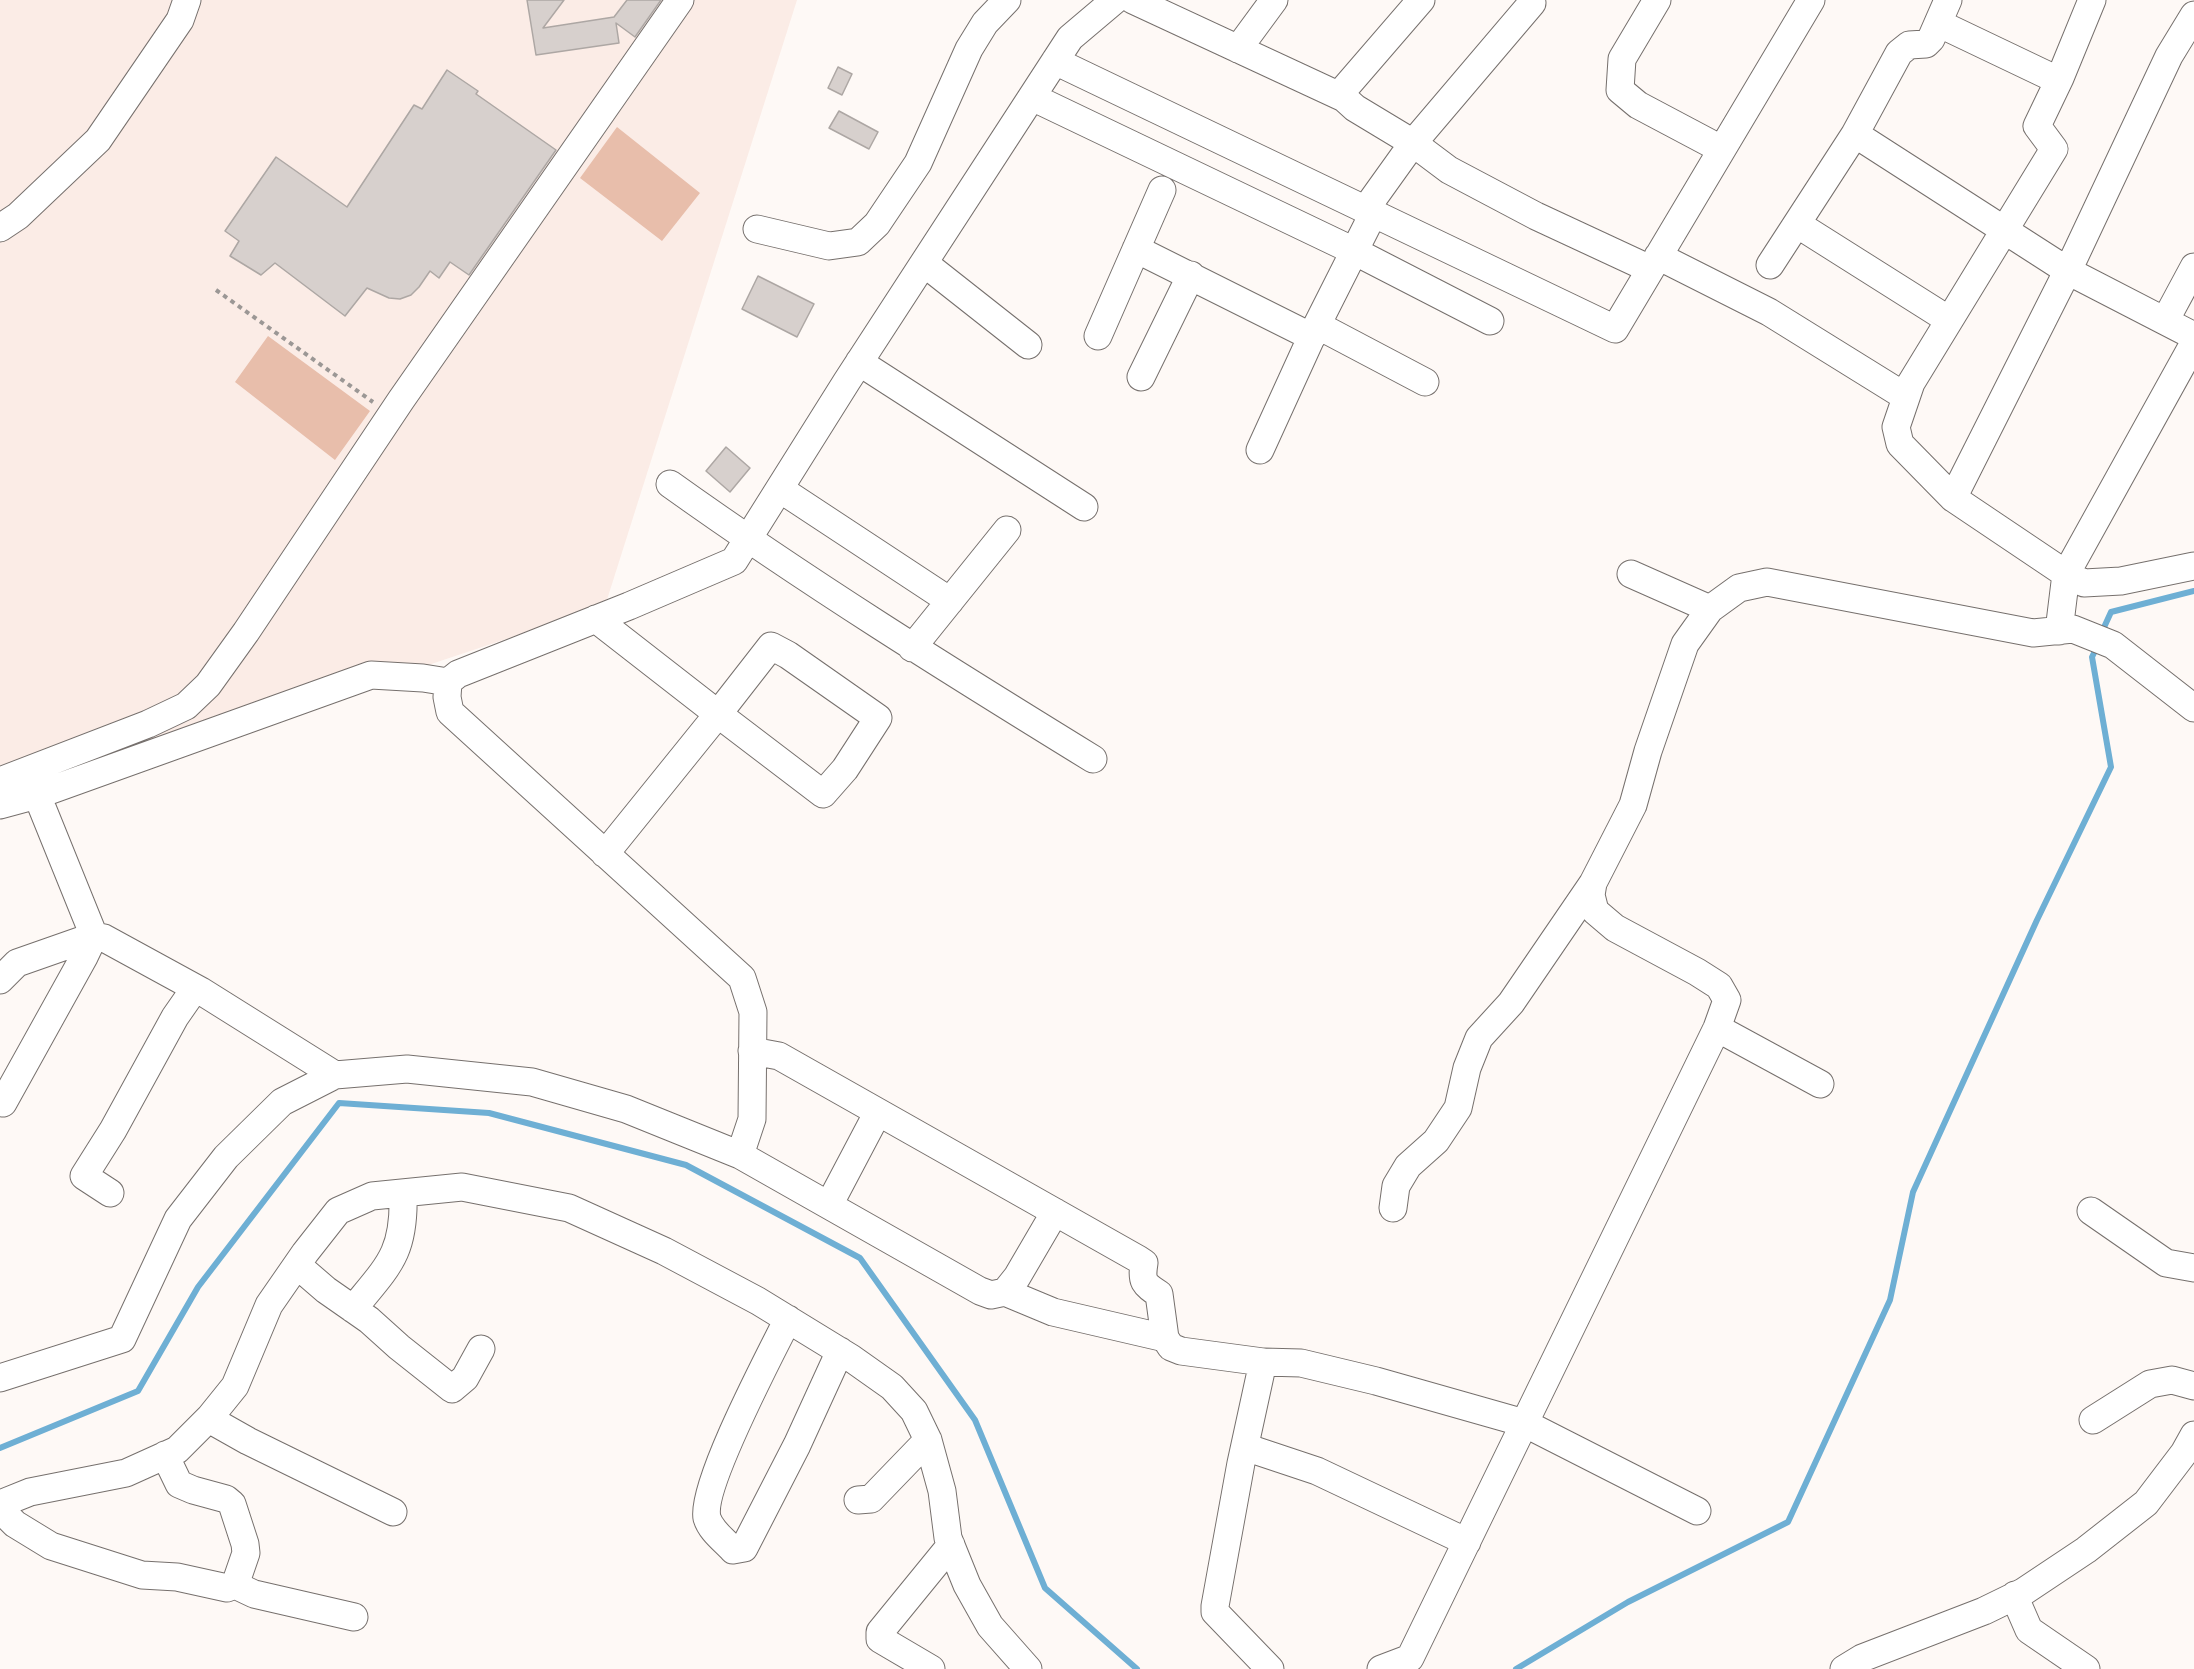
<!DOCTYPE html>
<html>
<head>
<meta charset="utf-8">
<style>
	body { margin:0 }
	canvas { display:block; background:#fef9f6 }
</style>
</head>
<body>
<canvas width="2194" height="1669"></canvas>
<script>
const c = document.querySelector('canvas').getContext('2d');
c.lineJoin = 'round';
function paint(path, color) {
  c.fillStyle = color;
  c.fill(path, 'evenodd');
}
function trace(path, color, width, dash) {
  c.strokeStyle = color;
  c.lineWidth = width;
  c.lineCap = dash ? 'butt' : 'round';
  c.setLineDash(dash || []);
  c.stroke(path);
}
const built = new Path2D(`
	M0,0H797L605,606L0,808Z`);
const green = new Path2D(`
	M617,127L700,193L662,241L580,178Z
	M268,336L370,411L335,460L235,382Z`);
const stream = new Path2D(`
	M2101,634L2111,612L2194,591
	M0,1448L138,1391L198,1287L339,1103L489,1113L686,1165L860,1258L975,1420L1045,1588L1137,1669
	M1516,1669L1628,1602L1788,1522L1890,1300L1913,1192L2037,920L2111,767L2092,657L2097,647`);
const building = new Path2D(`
	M527,0H564L543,28L614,17L627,0H661L635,37L616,23L619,43L536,55Z
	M838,67L852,74L842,95L828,88Z
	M447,70L478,91L476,94L556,150L469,275L450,262L439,278L430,271L419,287L411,295L400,299L389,298L367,288L345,316L275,263L261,275L230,256L239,241L225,231L276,157L347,207L414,105L422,109Z
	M839,111L878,132L869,149L829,128Z
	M758,276L814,304L797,337L742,309Z
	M726,447L750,468L730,492L706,471Z`);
const path = new Path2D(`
	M216,290L373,402`);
const minor = new Path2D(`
	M1133,0L1344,98
	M1421,0L1345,88L1344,98L1355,108L1413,143L1449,170L1536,216L1650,269
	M1657,0L1622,59L1620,90L1638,105L1721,149
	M1948,0L1931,39L1926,44L1909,45L1899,53L1855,134L2068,271L2194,336
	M2194,15L2169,56L2072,262L1953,498L2066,574L2084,583L2121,581L2194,566
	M1938,23L2047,75
	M1238,49L1274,0
	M1055,61L1615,329L1811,0
	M1032,97L1354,251L1490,321
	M1365,210L1413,143L1532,3
	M1797,224L1949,320
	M0,228L18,216L98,140L180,20L187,0
	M757,229L829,246L858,242L877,224L918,163L969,49L985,23L1007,0
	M1136,249L1312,337
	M1658,256L1769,312L1906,397
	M924,263L1028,345
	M1770,265L1855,134
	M2165,321L2194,267
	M1317,325L1425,382
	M1098,336L1162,190
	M859,362L1084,507
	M1141,377L1191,275
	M1260,450L1317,325L1373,214
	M670,484C807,582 950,671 1093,759
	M780,489L950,601
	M1953,498L1900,444L1896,427L1911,383L2054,149L2037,126L2060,78L2092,0
	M1631,574L1710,609
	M596,619L718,714L605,854
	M2059,631L2066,574L2194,343
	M771,646L788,655L878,718L845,769L823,794L718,714Z
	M912,648L1007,530
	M0,781L148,724L186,706L208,685L246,632L401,400L680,0
	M0,805L37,795L371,675L423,678L448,682
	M0,980L17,963L94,936L104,938L201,991
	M1717,1028L1820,1084
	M752,1051L779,1056L1138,1259L1144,1263C1141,1282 1144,1284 1159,1294L1165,1338L1171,1347L1181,1351L1263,1362
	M3,1103L84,957L94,936L37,795
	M740,1155L980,1291L991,1295L1005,1292L1017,1277L1055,1212
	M110,1193L84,1176L113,1130L175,1017L191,994L201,991L335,1075
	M829,1205L878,1112
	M1393,1208L1396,1186L1408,1166L1436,1141L1458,1108L1467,1068L1479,1038L1511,1003L1593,883
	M2091,1211L2166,1263L2194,1268
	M297,1265L326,1290L369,1320L399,1347L452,1389L465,1378L481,1349
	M1005,1292L1053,1312L1165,1338
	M353,1309C389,1265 405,1253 403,1193
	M788,1319C771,1353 700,1487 707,1518C711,1531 724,1540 733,1550L744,1548L797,1445L840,1351
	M0,1378L122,1339L178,1219L226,1157L282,1102L335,1075L407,1069L532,1082L626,1109L740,1155L752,1119L753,1012L742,978L450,712L447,697L448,682L458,674L629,606L734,561L847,381L1070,38L1115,0
	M209,1419L248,1441L393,1512
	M2093,1420L2150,1384L2172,1380L2194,1386
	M1245,1447L1317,1471L1467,1542
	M858,1500L871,1499L928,1440
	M0,1504L30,1492L126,1473L177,1450L210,1417L235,1386L269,1305L305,1253L338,1211L372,1196L462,1187L569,1208L664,1251L758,1301L851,1358L892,1387L914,1411L928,1440L942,1491L948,1538L967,1585L990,1626L1028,1669
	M0,1509L15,1524L51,1546L142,1575L177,1577L227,1588L235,1585L246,1553L245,1544L232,1504L226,1499L193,1490L179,1484L165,1455
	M235,1585L254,1594L354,1617
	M2015,1595L2019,1607L2029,1630L2086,1669
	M931,1669L880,1639V1632L951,1545
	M1270,1669L1215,1612V1606L1241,1463L1263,1362L1301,1363L1376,1381L1524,1423L1697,1511
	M1381,1669L1410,1658L1717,1028L1727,1000L1719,986L1697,972L1615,928L1595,911L1591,895L1593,883L1633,805L1648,751L1685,644L1710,609L1739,588L1767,582L2033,633L2073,629L2113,645L2194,708
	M1844,1669L1862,1658L1984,1611L2023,1592L2086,1550L2146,1503L2184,1453L2194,1435`);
paint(built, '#fbece6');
paint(green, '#e8beab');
trace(stream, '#6eafd4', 6);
paint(building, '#d7d0cd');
trace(building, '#ada7a4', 1.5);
trace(minor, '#76706d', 29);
trace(path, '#9b9795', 4, [4.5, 4.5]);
trace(minor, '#fff', 27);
</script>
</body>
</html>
